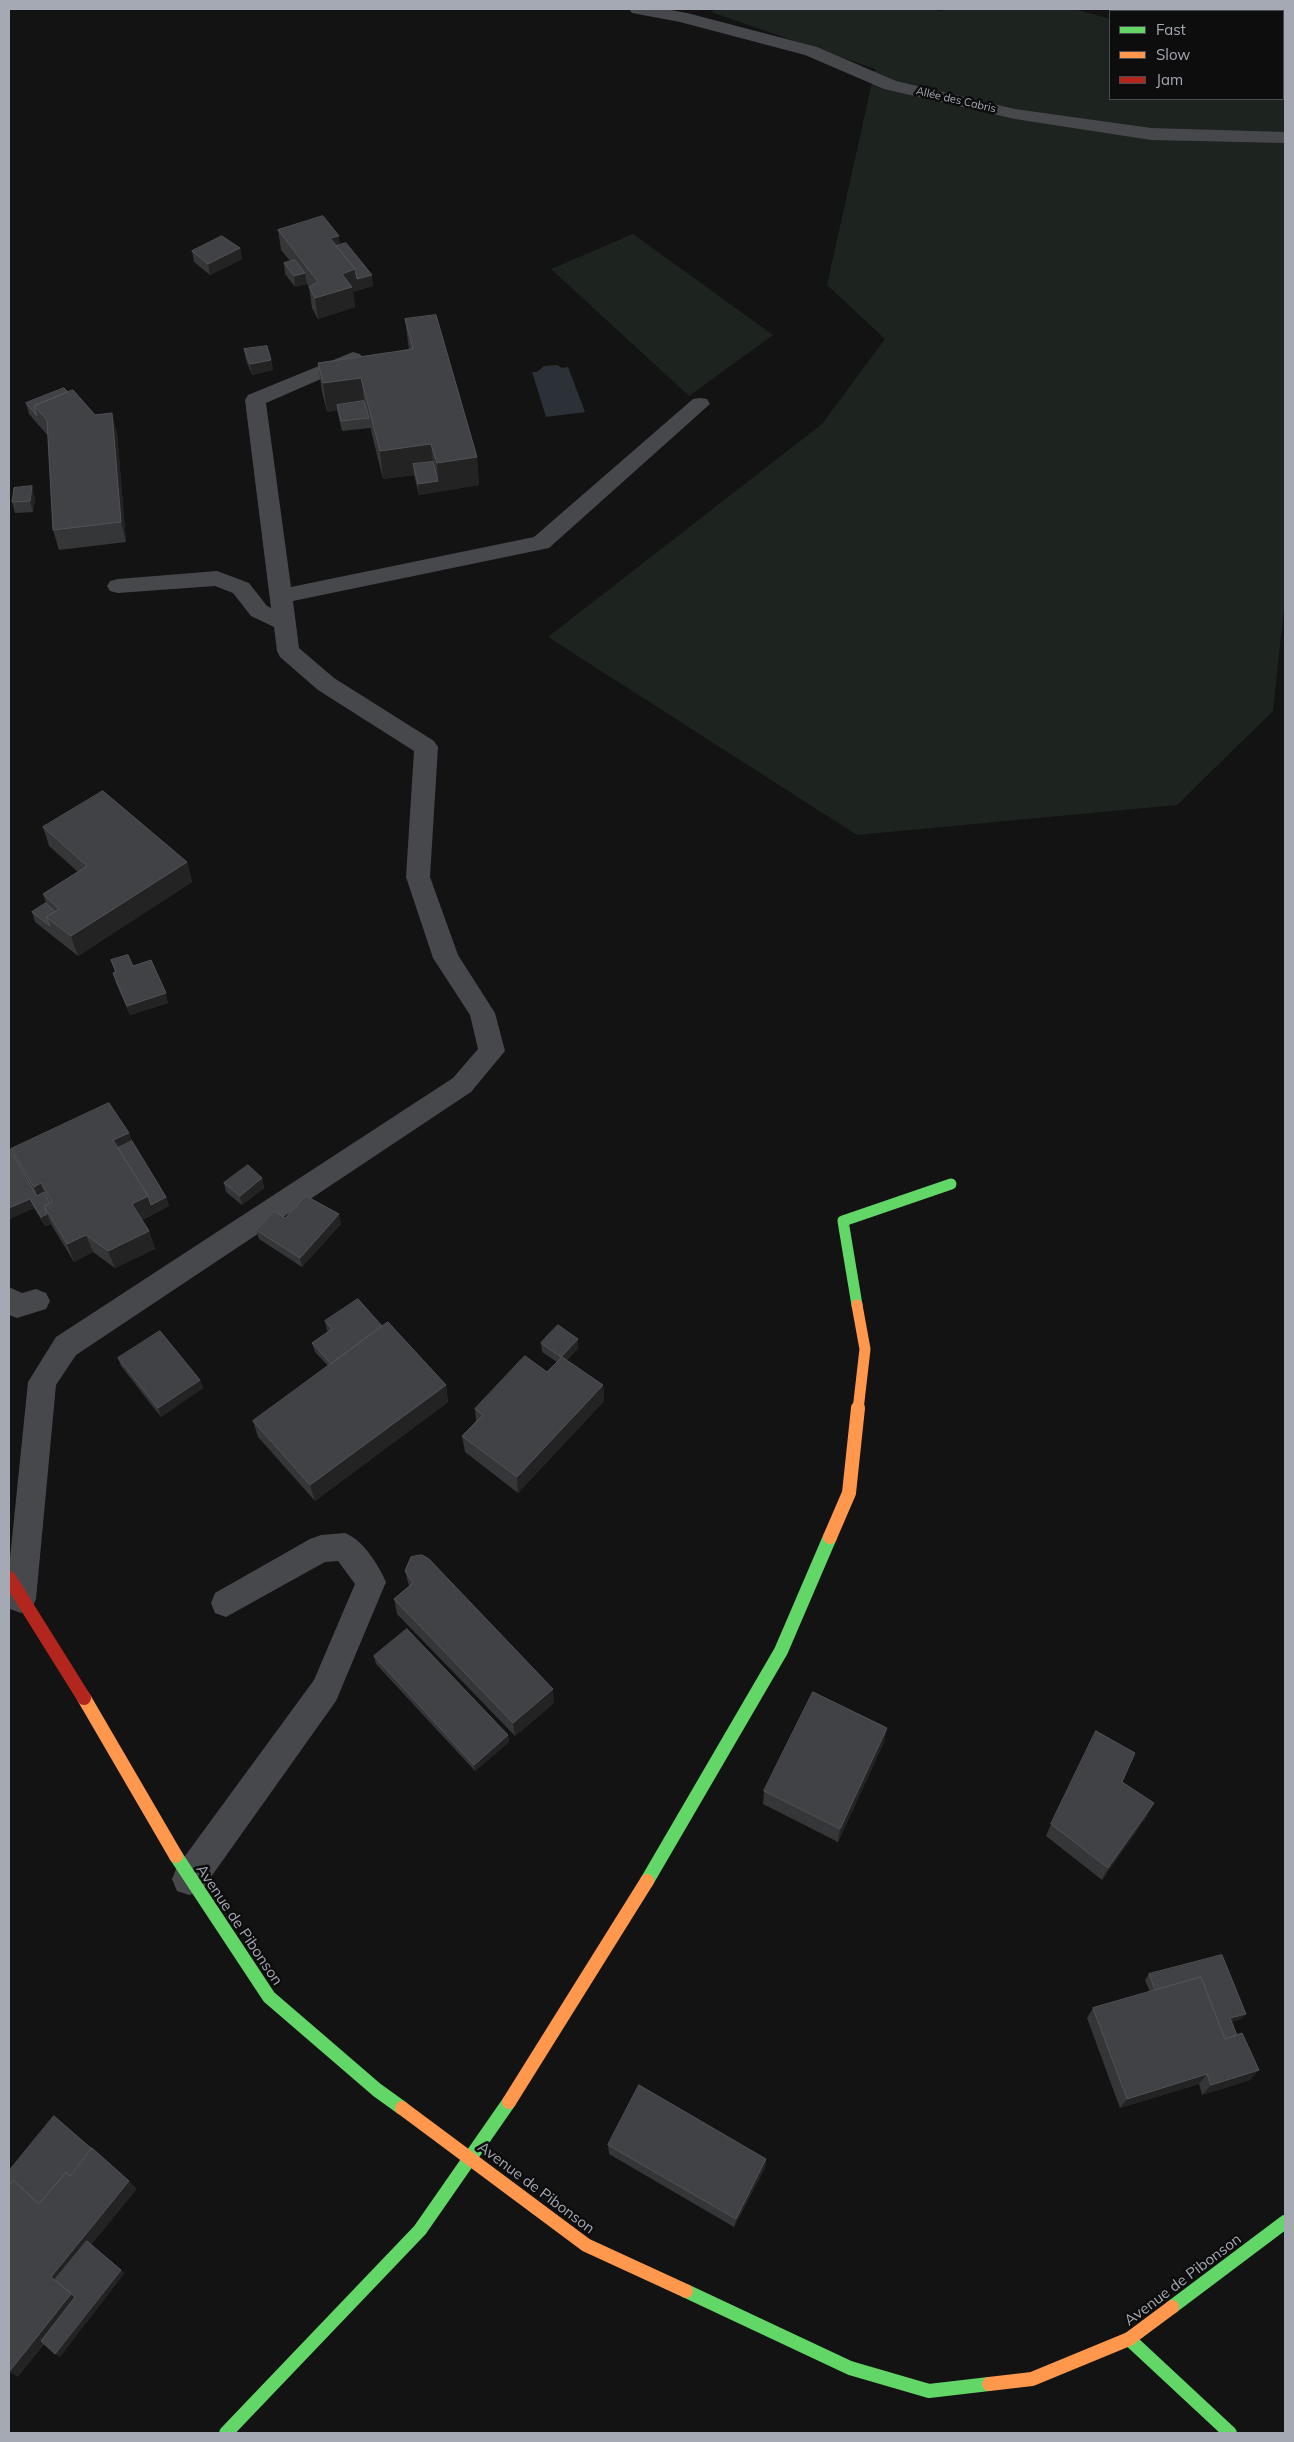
<!DOCTYPE html>
<html>
<head>
<meta charset="utf-8">
<style>
	body { margin:0 }
	#map { position:relative; width:1294px; height:2442px; overflow:hidden; background:#131313; font-family:Mulish,sans-serif }
	canvas { display:block }
	.frame { position:absolute; inset:0; border:10px solid #a5a9b3; pointer-events:none }
	.legend { position:absolute; left:1109px; top:10px; width:175px; height:90px; box-sizing:border-box; background:#0d0d0e; border:1px solid #4a4b50; margin:0; padding:6px 9px; list-style:none; font-size:15px; color:#a5a9b3 }
	.legend li { display:flex; align-items:center; gap:10px; height:25px }
	.legend b { width:25px; border:1px solid #4a4b50 }
</style>
</head>
<body>
<div id="map">
<canvas width="1294" height="2442"></canvas>
<div class="frame"></div>
<ul class="legend">
<li><b style="height:6px;background:#63d668"></b>Fast</li>
<li><b style="height:6px;background:#ff974d"></b>Slow</li>
<li><b style="height:6px;background:#b3261e"></b>Jam</li>
</ul>
</div>
<script>
const c = document.querySelector('canvas').getContext('2d');
c.lineJoin = 'round';
function paint(path, color) {
  c.fillStyle = color;
  c.fill(path, 'evenodd');
}
function trace(path, color, width, dash) {
  c.strokeStyle = color;
  c.lineWidth = width;
  c.lineCap = dash ? 'butt' : 'round';
  c.setLineDash(dash || []);
  c.stroke(path);
}
function label(font, color, halo, rows, align = 'center') {
  c.font = font + ' Mulish,sans-serif';
  c.lineWidth = 5;
  c.setLineDash([]);
  c.textBaseline = 'middle';
  c.strokeStyle = halo;
  c.fillStyle = color;
  for (const [text, x, y, turn = 0] of rows) {
    c.save();
    c.translate(x, y);
    c.rotate((+turn || 0) * Math.PI / 180);
    c.textAlign = isNaN(turn) ? turn : align;
    if (halo) c.strokeText(text, 0, 0);
    c.fillText(text, 0, 0);
    c.restore();
  }
}
const green = new Path2D(`
	M716,9H935L940,11L947,9H1075L1110,19V99H1283V11H1136V9H1285V599L1273,711L1177,805L857,835L548,637L822,424L885,339L827,285L875,69L711,12Z
	M633,234L773,335L689,396L551,269Z`);
const water = new Path2D(`
	M557,365L562,368L568,367L585,412L546,417L532,372H537L544,366Z`);
const lane = new Path2D(`
	M629,9H665L687,13L817,47L896,81L1015,109L1151,128L1285,132V143L1151,140L1015,119L884,89L805,55L680,22L632,13Z
	M353,352L360,354L363,358L360,362L266,403L291,587L534,537L693,399L700,398L707,399L710,404L549,548L293,601L299,648L334,678L434,741L438,747L430,877L458,955L495,1013L505,1051L471,1092L76,1355L56,1385L36,1599L32,1609L21,1613L10,1609L9,1606V1568L28,1382L56,1337L453,1078L478,1049L470,1015L433,958L406,877L414,751L318,690L280,657L277,651L274,627L251,616L233,593L215,586L118,593L110,591L107,586L110,581L118,579L217,571L249,583L267,606L271,608L245,400L248,395Z
	M9,1287L22,1293L36,1289L46,1293L50,1301L46,1309L17,1318L9,1315Z
	M345,1533C363,1540 378,1564 386,1582L336,1701L201,1891L189,1895L177,1891L172,1879L177,1867L314,1680L355,1584L338,1561L325,1562L226,1617L215,1613L211,1603L215,1593L310,1539L321,1535Z`);
const fastFar1 = new Path2D(`
	M857,1305L843,1221L951,1184`);
const fast = new Path2D(`
	M176,1856L269,1997L377,2090L402,2108
	M647,1881L781,1651L830,1537
	M686,2291L850,2368L929,2391L989,2384
	M1172,2307L1285,2222
	M1129,2339L1230,2433
	M226,2433L420,2230L509,2102`);
const slowFar1 = new Path2D(`
	M857,1305L865,1349L858,1410`);
const slow = new Path2D(`
	M830,1537L849,1493L858,1408
	M84,1698L176,1856
	M509,2102L647,1881
	M402,2108L586,2245L686,2291
	M989,2384L1032,2379L1129,2339L1172,2307`);
const jam = new Path2D(`
	M9,1578L84,1698`);
const wall = new Path2D(`
	M278,230L340,245L373,286L353,292L355,307L318,319L312,308L309,287L307,284L295,287L285,274L284,263L290,261L281,250Z
	M240,248L242,259L210,275L194,262L192,251Z
	M405,319L477,457L479,485L419,495L414,475L383,479L370,427V428L342,431L337,410L327,412L322,392L318,363L409,350Z
	M244,349L271,360L273,370L252,375L246,360Z
	M68,392L117,433L126,542L59,550L53,530L48,436L29,414L26,403Z
	M35,497L33,512L15,513L12,502Z
	M43,827L187,862L192,882L78,956L35,922L32,912L46,903L43,894L78,872L49,846Z
	M111,960L133,966L168,1003L130,1015L116,983L113,973L115,972Z
	M129,1133L132,1141L166,1197L169,1206L142,1220L149,1231L155,1249L115,1268L93,1252L74,1262L51,1224L45,1226L34,1208L9,1219L15,1159L11,1149Z
	M262,1178L264,1188L242,1205L226,1192L224,1183Z
	M285,1218L341,1224L302,1267L259,1239L256,1230Z
	M325,1321L382,1326L446,1385L448,1402L315,1501L258,1437L253,1421L328,1366L315,1352L312,1343L328,1332L327,1330Z
	M541,1343L578,1348L567,1360L603,1385L604,1401L518,1493L465,1452L462,1436L476,1421L475,1409L547,1372L557,1362L542,1352Z
	M118,1358L200,1380L203,1388L161,1417L121,1366Z
	M405,1571L554,1703L515,1736L397,1614L394,1599L409,1586Z
	M374,1656L508,1735L509,1742L475,1771L376,1664Z
	M887,1728L884,1742L838,1842L763,1804L764,1791Z
	M1122,1782L1147,1816L1102,1880L1046,1836L1051,1824Z
	M1149,1974L1241,2019L1231,2022L1250,2080L1202,2095L1199,2084L1120,2108L1087,2018L1093,2008L1150,1992L1145,1980Z
	M608,2145L766,2159L765,2168L734,2227L609,2154Z`);
const shadedWall = new Path2D(`
	M339,236L341,256L330,238Z
	M240,248L242,259L210,275L208,264Z
	M355,269L372,275L373,286L353,292L355,307L318,319L315,298L342,274Z
	M305,273L307,284L295,287L294,276Z
	M271,360L273,370L252,375L250,364Z
	M361,378L365,407L337,405V410L327,412L323,383Z
	M112,413L117,433L126,542L121,522Z
	M431,444L434,473L413,464L414,475L383,479L380,451Z
	M477,457L479,485L419,495L418,484L438,481L437,463Z
	M32,486L35,497L33,512L30,501Z
	M187,862L192,882L78,956L71,936Z
	M166,993L168,1003L130,1015L127,1006Z
	M129,1133L135,1151L121,1157L113,1140Z
	M262,1178L264,1188L242,1205L240,1196Z
	M41,1183L48,1201L41,1205L34,1187Z
	M148,1196L154,1214L138,1221L132,1204Z
	M166,1197L169,1206L154,1214L151,1205Z
	M30,1199L34,1208L9,1219V1208Z
	M47,1214L51,1224L45,1226L41,1217Z
	M339,1214L341,1224L302,1267L300,1258Z
	M149,1231L155,1249L115,1268L108,1251Z
	M86,1235L93,1252L74,1262L67,1244Z
	M578,1339V1348L561,1365V1357Z
	M200,1380L203,1388L161,1417L158,1408Z
	M446,1385L448,1402L315,1501L310,1485Z
	M603,1385L604,1401L518,1493L517,1477Z
	M553,1689L554,1703L515,1736L513,1723Z
	M887,1728L884,1742L838,1842L840,1829Z
	M508,1735L509,1742L475,1771L474,1765Z
	M1154,1803L1147,1816L1102,1880L1108,1868Z
	M1246,2014L1241,2019L1225,2023L1230,2018Z
	M1259,2070L1250,2080L1202,2095L1211,2085Z
	M1207,2074L1199,2084L1120,2108L1127,2099Z
	M766,2159L765,2168L734,2227L736,2219Z
	M129,2181L137,2189L60,2283L80,2300L18,2377L9,2372L51,2277Z
	M121,2270L125,2273L60,2357L55,2354Z`);
const building = new Path2D(`
	M323,216L339,236L330,238L355,269L342,274L352,287L315,298L309,287L318,282L278,230Z
	M222,236L240,248L208,264L192,251Z
	M346,243L372,275L357,279L355,269L336,246Z
	M295,260L305,273L294,276L284,263Z
	M436,315L477,457L437,463L431,444L380,451L361,378L323,383L318,363L413,349L405,319Z
	M267,346L271,360L250,364L244,349Z
	M64,388L68,392L34,406L37,416L26,403Z
	M73,390L95,415L112,413L121,522L53,530L47,420L34,406Z
	M364,401L369,418L341,421L337,405Z
	M433,462L438,481L418,484L413,464Z
	M32,486L30,501L12,502L14,488Z
	M103,791L187,862L71,936L46,917L59,909L43,894L87,866L43,827Z
	M46,903L55,912L46,917L50,926L32,912Z
	M128,955L133,966L151,960L166,993L127,1006L113,973L116,972L111,960Z
	M109,1103L129,1133L113,1140L148,1196L132,1204L149,1231L108,1251L86,1235L67,1244L44,1206L52,1202L41,1183L34,1187L11,1149Z
	M132,1141L166,1197L151,1205L148,1196L118,1148Z
	M9,1148L37,1196L44,1192L50,1203L44,1206L47,1214L41,1217L30,1199L9,1208Z
	M248,1165L262,1178L240,1196L224,1183Z
	M306,1196L339,1214L300,1258L256,1230L274,1211L285,1218Z
	M358,1299L382,1326L331,1364L312,1343L332,1329L325,1321Z
	M388,1322L446,1385L310,1485L253,1421Z
	M558,1325L578,1339L561,1357L541,1343Z
	M160,1331L200,1380L158,1408L118,1358Z
	M525,1356L547,1372L562,1357L603,1385L517,1477L462,1436L483,1415L475,1409Z
	M422,1555L429,1559L553,1689L513,1723L394,1599L413,1583L405,1571L411,1557Z
	M407,1629L508,1735L474,1765L374,1656Z
	M813,1692L887,1728L840,1829L764,1791Z
	M1096,1731L1135,1753L1122,1782L1154,1803L1108,1868L1051,1824Z
	M1222,1955L1246,2014L1230,2018L1237,2035L1225,2039L1201,1977L1155,1990L1149,1974Z
	M1201,1977L1225,2039L1242,2033L1259,2070L1211,2085L1207,2074L1127,2099L1093,2008Z
	M639,2085L766,2159L736,2219L608,2145Z
	M54,2116L92,2149L70,2176L66,2172L39,2204L13,2180L9,2186V2171Z
	M92,2148L129,2181L51,2277L71,2294L9,2372V2186L13,2180L39,2204L66,2172L69,2176Z
	M87,2241L121,2270L55,2354L41,2341L75,2297L55,2280Z`);
const farStreetnames = [
	["Allée des Cabris",956,100,13]
];
const nearStreetnames = [
	["Avenue de Pibonson",239,1925,56],
	["Avenue de Pibonson",536,2188,37],
	["Avenue de Pibonson",1183,2280,-37]
];
paint(green, '#1d231e');
paint(water, '#2b3137');
paint(lane, '#47484c');
trace(fastFar1, '#63d668', 11);
trace(fast, '#63d668', 14);
trace(slowFar1, '#ff974d', 11);
trace(slow, '#ff974d', 14);
trace(jam, '#b3261e', 14);
paint(wall, '#353637');
paint(shadedWall, '#232323');
paint(building, '#414245');
trace(building, '#515256', 1);
label('11px', '#a5a9b3', '#0d0d0e', farStreetnames);
label('15px', '#a5a9b3', '#0d0d0e', nearStreetnames);
</script>
</body>
</html>
